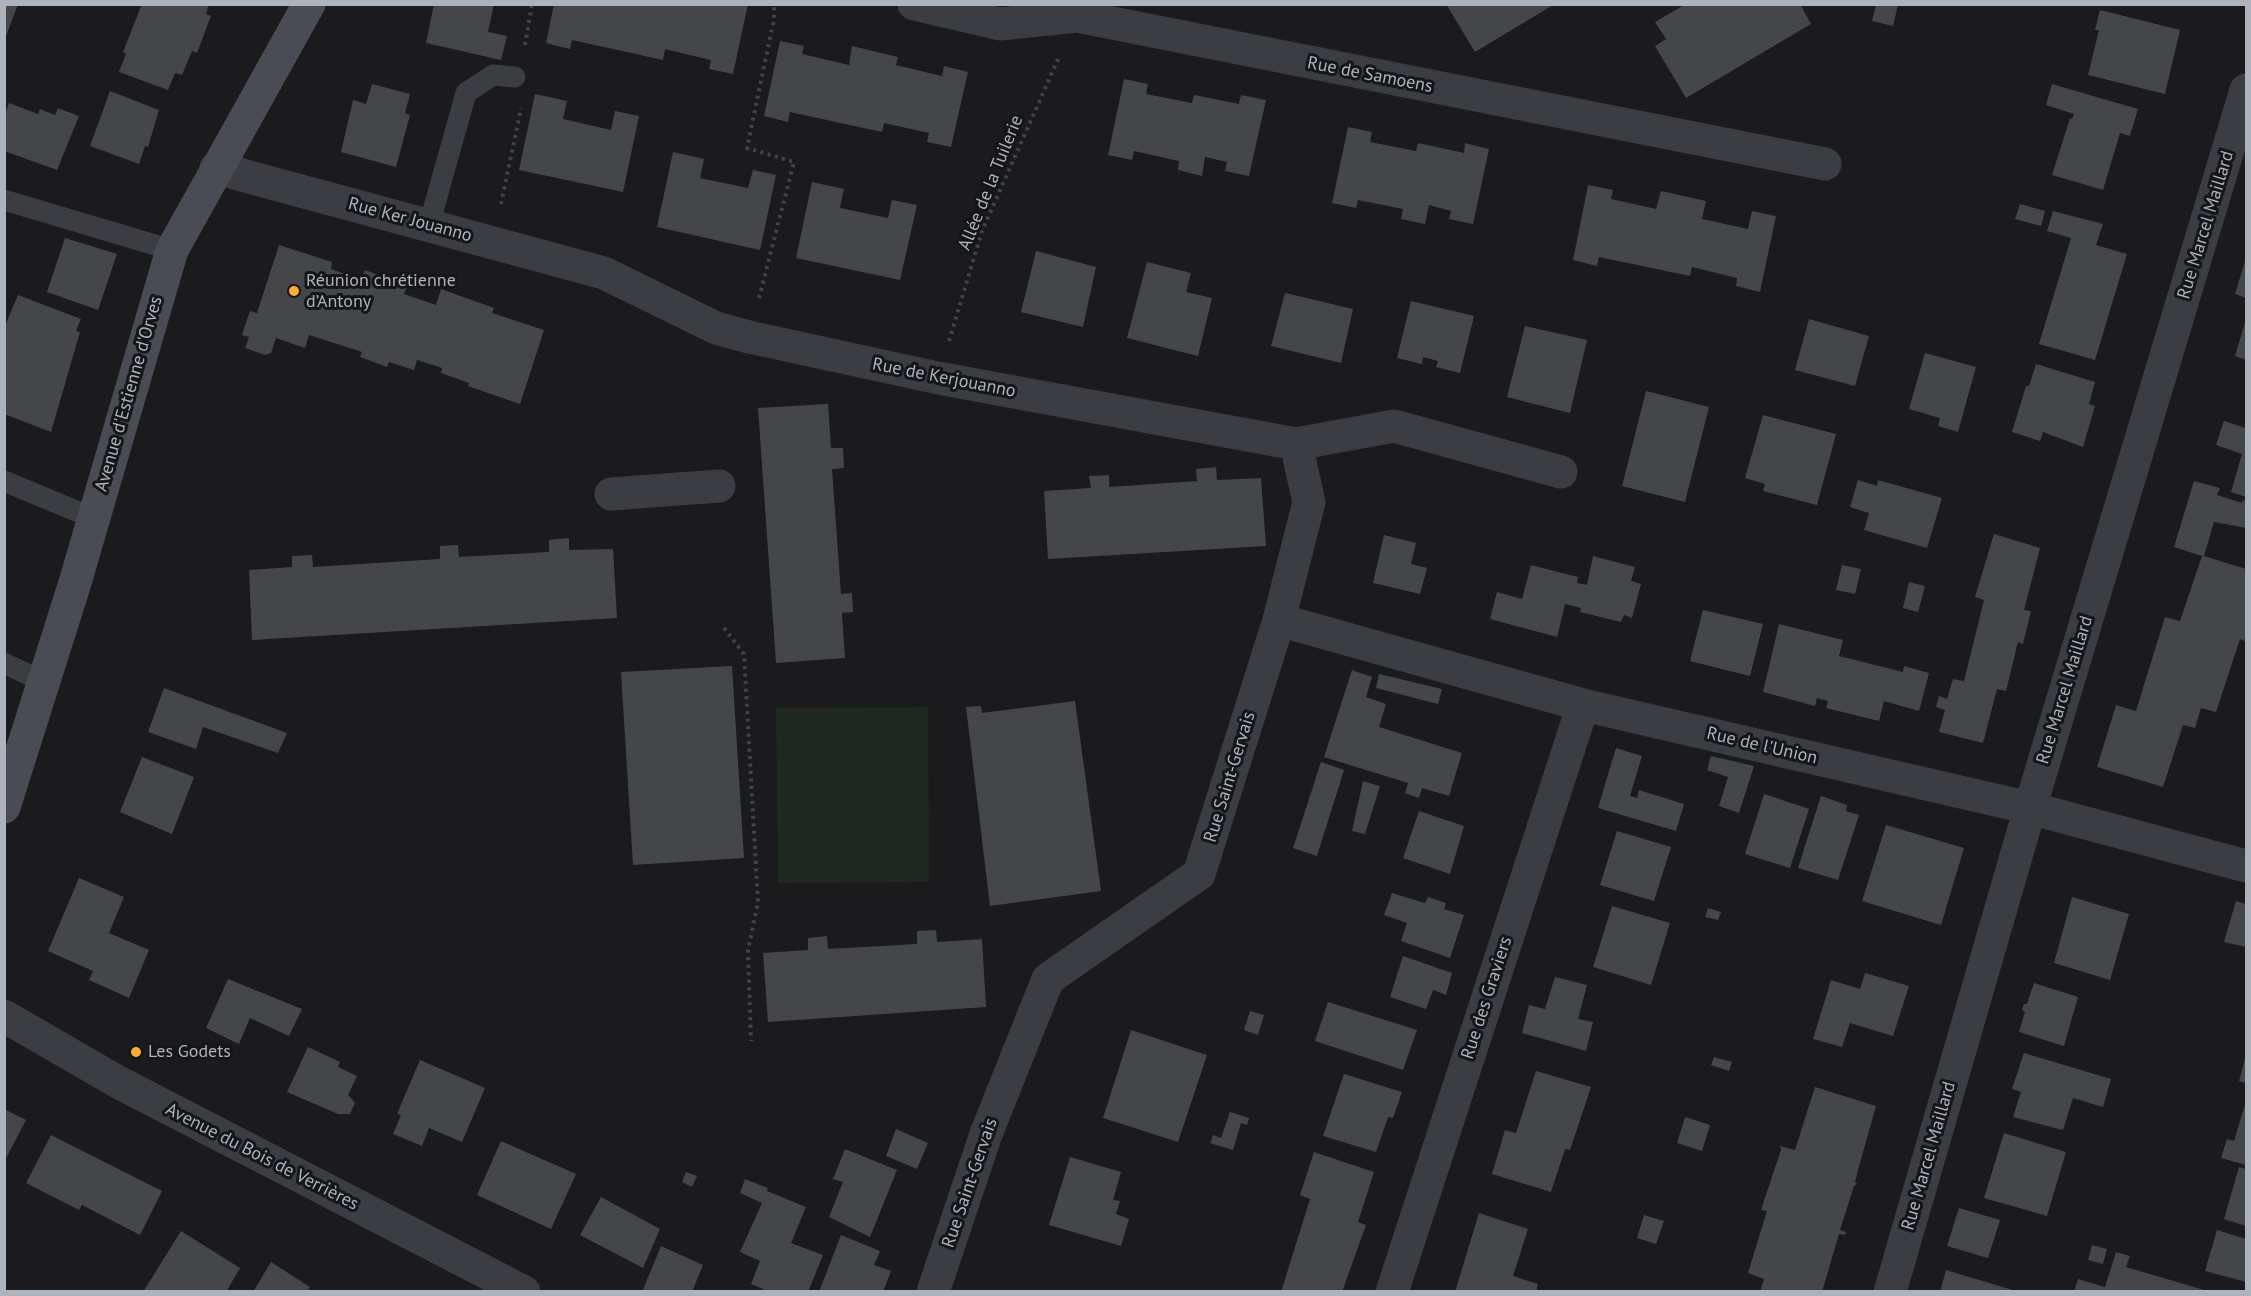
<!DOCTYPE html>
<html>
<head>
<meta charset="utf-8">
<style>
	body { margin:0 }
	#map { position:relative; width:2251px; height:1296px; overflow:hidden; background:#1b1b1d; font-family:"PT Sans",sans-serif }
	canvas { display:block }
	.frame { position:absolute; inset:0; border:6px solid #adb3bd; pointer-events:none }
</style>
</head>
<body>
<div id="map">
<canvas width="2251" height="1296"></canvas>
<div class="frame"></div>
</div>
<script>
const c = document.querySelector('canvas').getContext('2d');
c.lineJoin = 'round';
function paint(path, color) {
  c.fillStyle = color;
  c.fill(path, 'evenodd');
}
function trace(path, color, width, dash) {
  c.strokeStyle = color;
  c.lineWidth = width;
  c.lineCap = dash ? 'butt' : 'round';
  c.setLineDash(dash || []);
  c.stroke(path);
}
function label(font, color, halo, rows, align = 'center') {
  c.font = font + ' "PT Sans",sans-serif';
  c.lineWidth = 6;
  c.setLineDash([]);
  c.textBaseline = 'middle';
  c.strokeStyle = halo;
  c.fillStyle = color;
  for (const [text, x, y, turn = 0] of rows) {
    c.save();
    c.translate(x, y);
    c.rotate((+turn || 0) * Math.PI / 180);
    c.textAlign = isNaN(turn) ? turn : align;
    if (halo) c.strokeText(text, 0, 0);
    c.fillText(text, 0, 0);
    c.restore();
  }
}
const green = new Path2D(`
	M928,707L929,882L778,883L776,708Z`);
const building = new Path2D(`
	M4,4H18L5,39H4Z
	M142,4H209L206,14L211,16L197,53L192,51L182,75L175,73L168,90L119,72L126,54L123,52Z
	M434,4H494L488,32L507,36L501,60L426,43Z
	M554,4H748L733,74L709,69L711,60L665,49L663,60L572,40L570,49L546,43Z
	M1446,4H1555L1475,52Z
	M1686,4H1800L1811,24L1686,98L1655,46L1666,39L1655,22Z
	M1876,5H1898L1893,26L1872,21Z
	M2100,10L2180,30L2165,94L2088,75L2099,30H2095Z
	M780,41L804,46L802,54L849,65L852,46L898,57L896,65L942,76L944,66L968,72L951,147L927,142L929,133L884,123L882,132L790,112L788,122L764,116Z
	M1124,79L1148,84L1146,94L1192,103L1194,95L1239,104L1241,95L1266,100L1249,176L1225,171L1227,162L1205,157L1202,176L1178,170L1179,161L1134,151L1132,160L1108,155Z
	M372,84L410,94L405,113L410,115L396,167L341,152L353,100L366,104Z
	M2052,84L2138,109L2130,136L2120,133L2103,190L2052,175L2070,118L2072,119L2074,114L2046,105Z
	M110,91L159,110L148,147L145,146L139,164L90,146Z
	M535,94L567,101L563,119L611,130L615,111L639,116L623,192L519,170Z
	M9,103L38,114L40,109L55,115L58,108L79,116L57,170L4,151V116Z
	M1348,127L1372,132L1370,142L1416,151L1418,143L1464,153L1465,143L1489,149L1473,224L1449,219L1451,211L1429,205L1425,224L1401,219L1403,209L1358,200L1356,208L1332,203Z
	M673,152L704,159L700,178L748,188L753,170L776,175L760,250L657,227Z
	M812,182L844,189L840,208L888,218L892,200L917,205L900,280L796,258Z
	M1588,185L1613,190L1611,199L1656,209L1661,191L1706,201L1702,219L1748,229L1752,211L1776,216L1760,292L1736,286L1737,278L1692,267L1690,276L1599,257L1597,266L1573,260Z
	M2020,204L2045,211L2041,226L2015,219Z
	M2053,211L2103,224L2096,245L2127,254L2095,360L2039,344L2071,238L2047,231Z
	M65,238L117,254L98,310L47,292Z
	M279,245L332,262L331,269L362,280L365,270L386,278V280L407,287L404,294L436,305L441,289L494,308L492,313L544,330L520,404L468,386L469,383L441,373L442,368L417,360L414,370L389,362L387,367L360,357L362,352L309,335L305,348L276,338L271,353L265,355L245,348L249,337L242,335L250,311L257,313Z
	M1036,251L1096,267L1083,327L1021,312Z
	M2246,258V298L2235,294Z
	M1147,262L1191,273L1186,292L1212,298L1198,356L1127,338Z
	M1285,293L1353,309L1341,363L1271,346Z
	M18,295L81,319L76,331L80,332L51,432L4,414V328Z
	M1411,301L1474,316L1460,373L1436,367L1438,361L1423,357L1422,364L1397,358Z
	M1809,319L1869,336L1855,386L1795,370Z
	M2246,319V360L2235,356Z
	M1525,326L1587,340L1570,413L1507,397Z
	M1925,353L1976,367L1958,432L1938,426L1940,418L1909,409Z
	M2036,364L2095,382L2089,404L2095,406L2083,447L2043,432L2040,441L2012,432L2026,386H2029Z
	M1646,391L1709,407L1685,502L1622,486Z
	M828,404L831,448H843L844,468L832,469L841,594L852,593L853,612L842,613L845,658L776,663L758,408Z
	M1763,415L1836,434L1817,505L1763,491L1765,484L1745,478Z
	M2224,421L2246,428V497L2231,492L2242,454L2216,445Z
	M1216,467L1217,480L1261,478L1266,546L1048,559L1044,491L1091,488L1089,476L1109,475V487L1197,481L1196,469Z
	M1858,480L1877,486L1878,480L1942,498L1927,548L1864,530L1869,513L1850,507Z
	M2194,481L2220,488L2217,495L2242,503L2243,500L2246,501V528L2214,522L2204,556L2246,569V633L2244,641L2240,639L2216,712L2201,708L2195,728L2183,725L2163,787L2097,767L2116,705L2136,711L2165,617L2180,621L2202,556L2174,547Z
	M1994,534L2040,548L2024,610L2031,611L2023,644L2018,642L2006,691L1997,689L1983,743L1939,732L1945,710L1936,707L1939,696L1947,699L1953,679L1964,681L1984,600L1975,597Z
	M1384,535L1416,543L1411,564L1427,568L1420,594L1373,583Z
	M569,538V550L613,549L617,618L252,640L249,570L292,567V556L312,555L313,567L440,559V546L458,545L459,557L549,552V540Z
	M1593,556L1635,567L1631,581L1641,584L1632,618L1624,615L1621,622L1580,612L1581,608L1565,604L1557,637L1490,619L1497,592L1522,599L1531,565L1578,577L1577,583L1587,585Z
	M1842,565L1861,569L1855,594L1836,590Z
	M1909,582L1925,586L1918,612L1903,608Z
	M1703,610L1763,624L1750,676L1690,661Z
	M1779,624L1843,640L1839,656L1903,672L1904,666L1929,673L1919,711L1884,701L1879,721L1826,708L1828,701L1817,698L1815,706L1763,692Z
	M732,666L744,858L633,865L621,672Z
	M1352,670L1372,677L1366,697L1386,704L1379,727L1462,753L1449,796L1422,788L1419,798L1405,793L1408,783L1324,757Z
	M1379,674L1442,689L1438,704L1376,688Z
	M164,688L287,733L278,753L203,727L196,749L148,732Z
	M1075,701L1101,891L990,906L966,707L981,706L982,713Z
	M1616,748L1642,756L1630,796L1637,798L1639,790L1684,804L1676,831L1598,808Z
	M1711,756L1754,766L1739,813L1719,806L1728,777L1707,770Z
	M142,757L194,777L172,834L120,812Z
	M1321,762L1344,770L1317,856L1293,848Z
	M1363,781L1380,786L1365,834L1352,831Z
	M1764,794L1809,809L1790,868L1745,854Z
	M1821,796L1847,805L1846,811L1859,815L1838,880L1798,868Z
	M1419,811L1464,826L1450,874L1403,858Z
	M1886,825L1964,848L1941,925L1862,901Z
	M1617,831L1671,847L1654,901L1600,885Z
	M79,878L124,897L109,933L149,950L129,998L89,980L93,971L48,951Z
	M1392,893L1425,903L1428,897L1446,903L1444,909L1464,915L1450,958L1401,941L1407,923L1384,915Z
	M2072,897L2129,914L2110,980L2054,963Z
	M2236,901L2246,904V947L2224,942Z
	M1612,906L1670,923L1651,985L1593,967Z
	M1708,908L1721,912L1718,920L1705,917Z
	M936,930L937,942L982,939L986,1007L768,1022L763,953L808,950V938L827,936L828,949L917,944V931Z
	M1403,956L1452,973L1446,995L1433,990L1426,1009L1390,997Z
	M1865,973L1909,986L1893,1036L1850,1023L1842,1047L1813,1039L1831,980L1860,989Z
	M1555,977L1587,985L1578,1019L1593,1022L1586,1051L1522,1033L1529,1005L1545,1009Z
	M228,979L302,1009L289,1036L250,1018L239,1044L206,1028Z
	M2034,983L2078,997L2064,1046L2019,1032L2025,1012L2022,1010L2024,1004H2027Z
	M1328,1002L1417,1030L1403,1070L1315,1041Z
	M1250,1011L1264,1015L1258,1035L1244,1030Z
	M1131,1030L1207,1055L1178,1142L1103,1118Z
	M308,1047L340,1062L338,1067L357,1076L348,1095L355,1103L350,1114H338L287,1092Z
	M2024,1053L2111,1079L2103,1107L2073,1098L2063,1130L2013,1117L2021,1092L2012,1089Z
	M2246,1055V1083L2239,1081Z
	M1714,1057L1732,1062L1729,1071L1711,1065Z
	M420,1060L485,1088L462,1142L429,1128L422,1146L393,1134L401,1115L397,1114Z
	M1536,1071L1591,1087L1570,1150L1565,1149L1551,1192L1492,1174L1505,1130L1516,1133Z
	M1344,1074L1402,1092L1393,1118L1388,1117L1376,1152L1323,1136Z
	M1815,1087L1876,1106L1858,1170L1855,1182L1857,1184L1854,1186L1840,1230L1846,1232L1845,1235L1839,1234L1822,1292H1760L1764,1279L1748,1273L1767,1211L1761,1210L1781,1150L1780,1146L1795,1150Z
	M2246,1101V1165L2221,1158L2227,1139L2234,1141Z
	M4,1109L26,1120L4,1162Z
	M1230,1112L1249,1118L1247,1125L1241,1123L1233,1150L1210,1143L1213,1135L1221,1138Z
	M1685,1117L1710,1125L1702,1151L1677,1143Z
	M896,1129L928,1143L917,1169L886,1156Z
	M2004,1133L2066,1152L2047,1216L1984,1198Z
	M51,1135L162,1191L140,1235L82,1205L79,1210L26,1183Z
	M501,1141L576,1174L551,1229L477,1195Z
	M845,1149L897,1170L870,1237L829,1217L843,1182L833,1179Z
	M1314,1152L1374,1172L1358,1222L1366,1225L1342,1292H1281L1310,1199L1300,1195Z
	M1070,1157L1121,1172L1113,1200L1120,1201L1116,1214L1129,1219L1121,1246L1049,1225Z
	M2239,1167L2246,1169V1226L2224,1219Z
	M686,1172L697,1176L692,1187L682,1182Z
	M745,1179L768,1188L767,1191L806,1207L791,1243L823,1255L808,1292H770L751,1284L760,1261L740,1252L762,1203L740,1193Z
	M601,1197L660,1229L643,1268L580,1235Z
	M1959,1208L2000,1220L1988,1258L1947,1246Z
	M1479,1213L1528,1229L1513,1276L1538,1284L1536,1292H1455Z
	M1644,1215L1664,1221L1656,1244L1637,1238Z
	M2217,1230L2246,1239V1282L2205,1271Z
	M181,1231L240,1268L226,1292H143Z
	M841,1235L880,1251L874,1265L891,1271L883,1292H819Z
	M2092,1245L2107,1249L2103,1264L2088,1260Z
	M661,1246L703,1265L692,1292H642Z
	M2116,1252L2130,1256L2126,1267L2211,1292H2074L2078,1279L2105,1287Z
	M271,1262L310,1287L307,1292H253Z
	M1946,1270L2016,1291V1292H1940Z`);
const path = new Path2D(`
	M525,45L532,4
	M501,204L521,108
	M759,298L794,162L747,148L774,19V4
	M949,341L982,231L1059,57
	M724,628L744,654L758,902L748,950L751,1041`);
const service = new Path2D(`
	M4,200L172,250
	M429,225L466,93L493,75L515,77
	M4,481L93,518
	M4,663L44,682`);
const minor = new Path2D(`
	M914,4L1000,24L1077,16L1825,164
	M216,168L604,273L716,328L749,337L938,378L1296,444
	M611,494L719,486
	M1279,620L1583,705L2030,808L2246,866
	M4,1016L118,1082L524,1292
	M933,1292L986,1134L1048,979L1199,874L1279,620L1309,502L1296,444L1394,426L1561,472
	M1392,1292L1583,705
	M1890,1292L2030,808L2246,90`);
const secondary = new Path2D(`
	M4,807L74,586L172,250L309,4`);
const markers = [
	[294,291,6,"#fcae33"],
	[136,1052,6,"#fcae33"]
];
const streetNames = [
	["Rue de Samoens",1370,75,11],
	["Allée de la Tuilerie",991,183,-68],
	["Rue Ker Jouanno",410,220,15],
	["Rue Marcel Maillard",2206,225,-73],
	["Rue de Kerjouanno",944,378,11],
	["Avenue d'Estienne d'Orves",129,394,-74],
	["Rue Marcel Maillard",2065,690,-73],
	["Rue de l'Union",1762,746,13],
	["Rue Saint-Gervais",1230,777,-73],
	["Rue des Graviers",1487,998,-72],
	["Rue Marcel Maillard",1929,1156,-74],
	["Avenue du Bois de Verrières",262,1157,27],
	["Rue Saint-Gervais",970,1183,-71]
];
const poiNames = [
	["Réunion chrétienne",306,281],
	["d’Antony",306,302],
	["Les Godets",148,1052]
];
paint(green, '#202921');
paint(building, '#45464a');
trace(path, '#41444a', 4, [3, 4.5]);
trace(service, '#3b3d43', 21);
trace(minor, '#3b3d43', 33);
trace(secondary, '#494c53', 33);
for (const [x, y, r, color] of markers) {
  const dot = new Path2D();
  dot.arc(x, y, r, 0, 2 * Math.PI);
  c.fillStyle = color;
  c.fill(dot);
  trace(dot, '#161618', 2);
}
label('18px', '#adb3bd', '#161618', streetNames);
label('18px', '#adb3bd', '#161618', poiNames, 'left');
</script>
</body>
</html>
